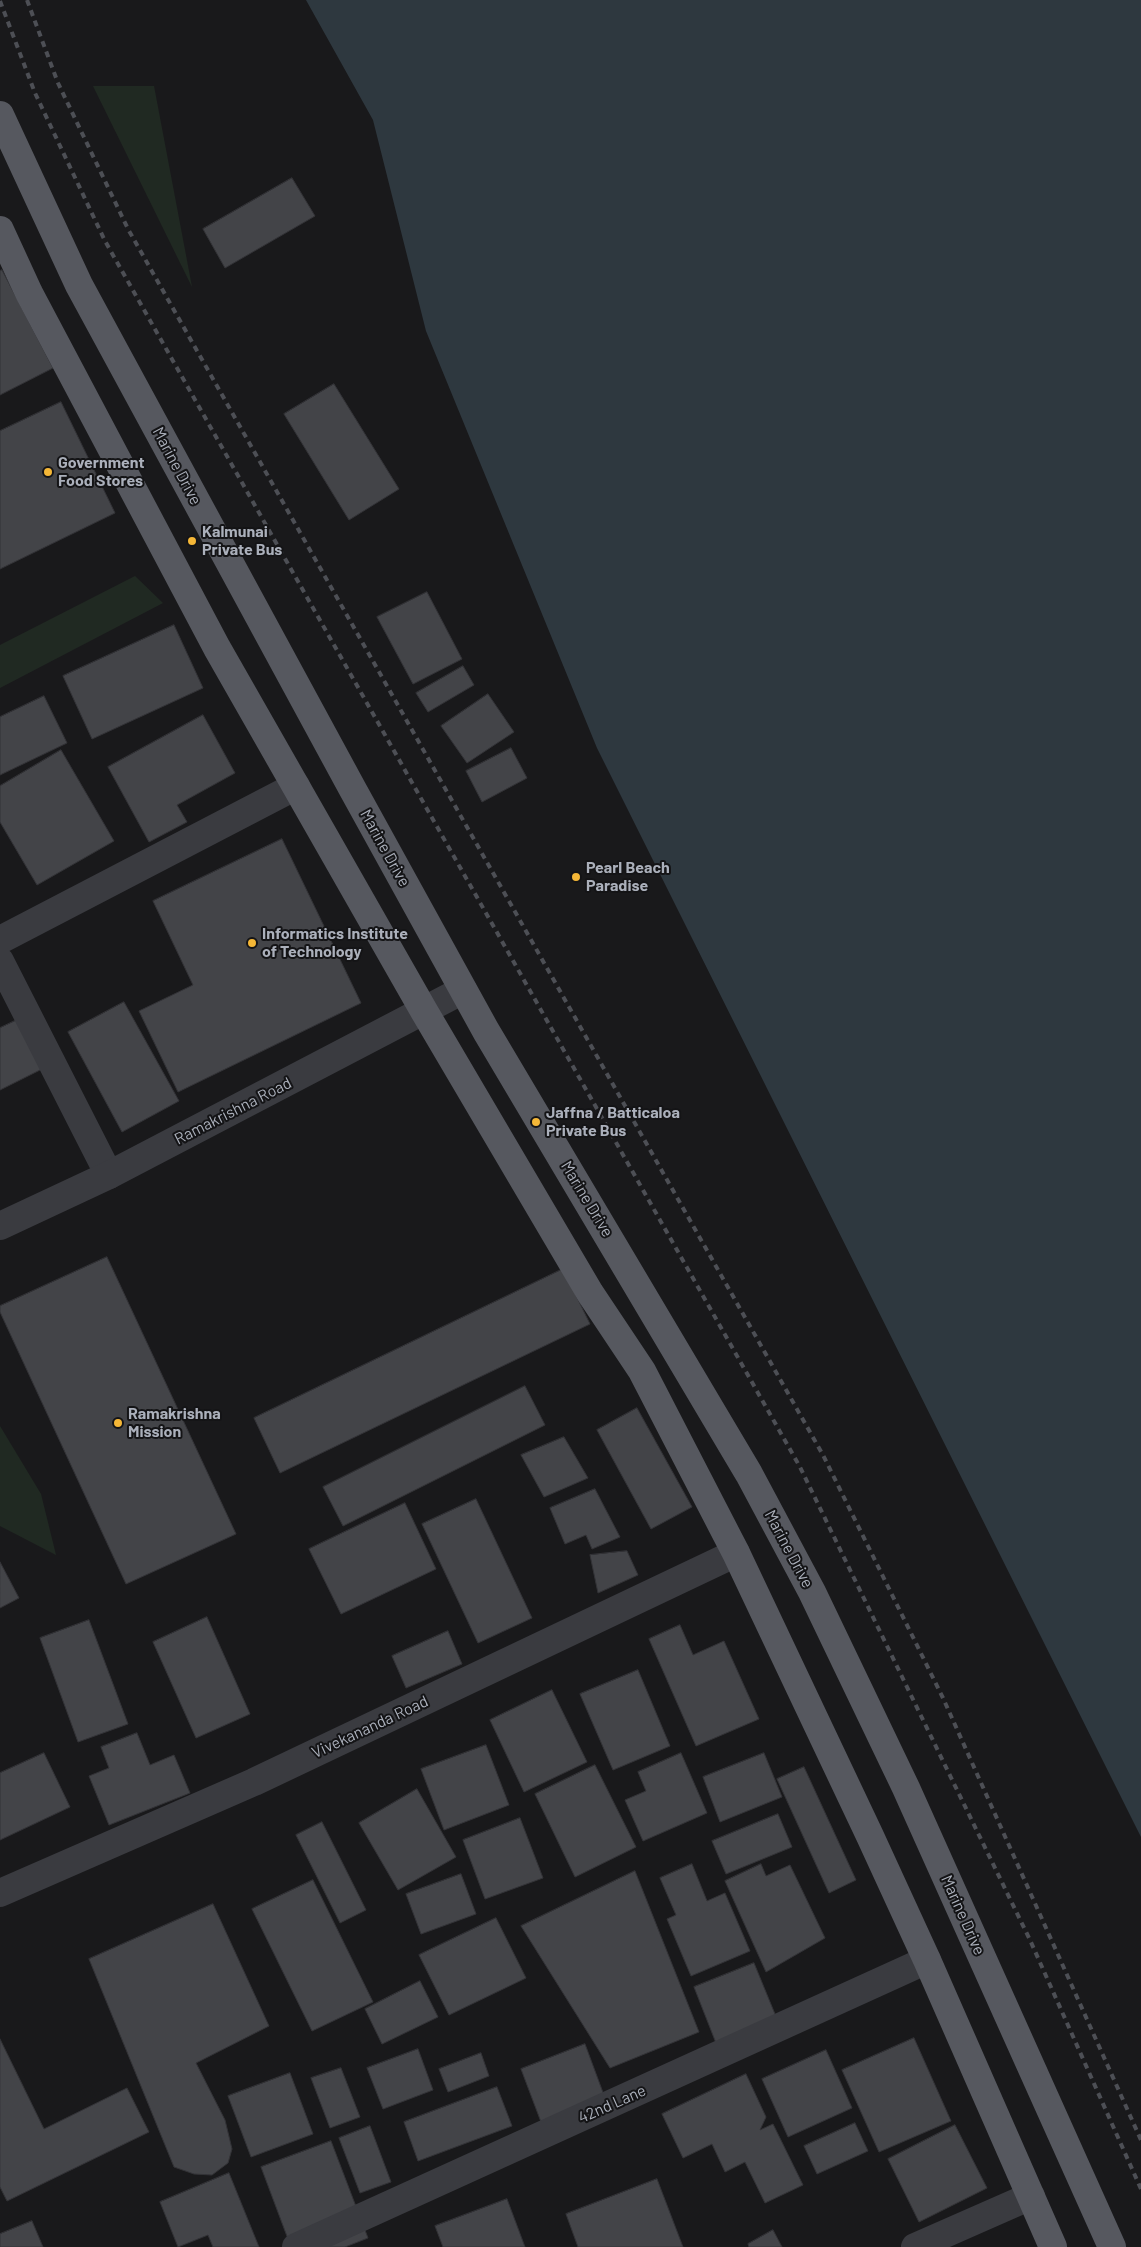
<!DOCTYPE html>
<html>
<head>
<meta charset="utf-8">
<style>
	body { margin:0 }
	canvas { display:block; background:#19191b }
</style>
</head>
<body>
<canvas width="1141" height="2247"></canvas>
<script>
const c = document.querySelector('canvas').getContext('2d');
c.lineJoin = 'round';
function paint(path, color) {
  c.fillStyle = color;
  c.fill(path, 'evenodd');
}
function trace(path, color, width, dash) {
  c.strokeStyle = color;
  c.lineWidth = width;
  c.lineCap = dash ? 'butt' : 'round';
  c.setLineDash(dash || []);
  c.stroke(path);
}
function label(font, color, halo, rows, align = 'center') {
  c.font = font + ' Barlow,sans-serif';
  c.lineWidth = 4;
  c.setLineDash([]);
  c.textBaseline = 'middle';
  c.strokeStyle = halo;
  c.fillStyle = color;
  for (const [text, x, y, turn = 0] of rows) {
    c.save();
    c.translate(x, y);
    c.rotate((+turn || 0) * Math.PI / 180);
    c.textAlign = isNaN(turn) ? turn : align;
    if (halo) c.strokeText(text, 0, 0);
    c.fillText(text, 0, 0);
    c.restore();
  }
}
const green = new Path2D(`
	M93,86H154L192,287Z
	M135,576L163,603L0,688V645Z
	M0,1426L41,1494L56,1555L0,1526Z`);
const water = new Path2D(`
	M306,0H1141V1837L597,748L426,331L373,120Z`);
const building = new Path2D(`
	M292,178L315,216L225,268L203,229Z
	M2,270L53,368L0,395V271Z
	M334,384L399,489L349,520L284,414Z
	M61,402L115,513L0,569V431Z
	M427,592L462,659L413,684L377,617Z
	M174,625L203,688L92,739L63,676Z
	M463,666L474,685L428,712L416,693Z
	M488,694L514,732L467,763L441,726Z
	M44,696L67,743L0,775V717Z
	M203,715L235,773L177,805L187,822L149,842L108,767Z
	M511,748L527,778L482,802L466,771Z
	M61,750L114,841L37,885L0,822V786Z
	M282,839L361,1003L178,1092L139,1011L193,985L153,901Z
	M124,1002L179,1101L122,1132L68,1032Z
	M19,1019L44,1068L0,1090V1028Z
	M107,1257L236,1534L126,1584L0,1312V1306Z
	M563,1269L590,1324L280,1473L254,1418Z
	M525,1386L545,1425L343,1526L323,1487Z
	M637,1408L692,1507L651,1529L597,1430Z
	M564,1437L588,1478L544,1497L521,1455Z
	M595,1489L620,1537L592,1549L586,1535L565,1544L550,1508Z
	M476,1499L532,1618L478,1643L422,1524Z
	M405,1503L436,1569L341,1614L309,1549Z
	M627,1551L638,1575L598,1593L590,1555Z
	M0,1562L19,1598L0,1608Z
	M207,1617L250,1714L196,1738L153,1642Z
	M89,1620L128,1724L78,1742L40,1638Z
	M680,1625L693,1655L724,1641L759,1719L696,1746L649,1639Z
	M448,1631L462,1664L406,1688L392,1656Z
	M638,1670L670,1746L613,1770L580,1694Z
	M552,1690L587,1762L524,1792L490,1720Z
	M137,1733L150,1765L174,1755L190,1793L109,1825L89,1776L109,1768L101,1747Z
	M486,1745L509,1805L444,1830L421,1769Z
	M44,1753L70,1807L0,1840V1773Z
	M681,1753L707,1813L643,1841L625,1800L646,1791L638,1772Z
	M764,1753L782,1797L720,1822L703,1777Z
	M595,1765L636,1847L575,1877L535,1794Z
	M804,1767L856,1880L829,1893L777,1779Z
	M417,1789L456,1857L398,1890L359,1823Z
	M778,1814L792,1847L726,1874L712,1841Z
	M520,1818L543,1878L485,1899L463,1840Z
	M322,1822L366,1910L340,1923L296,1835Z
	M692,1864L707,1901L725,1893L750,1951L691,1976L667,1919L676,1915L660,1878Z
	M761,1864L766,1876L790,1865L825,1938L766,1972L725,1881Z
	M635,1871L699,2032L610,2068L521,1926Z
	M461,1874L476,1914L421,1934L406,1894Z
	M313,1880L373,2002L312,2031L252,1909Z
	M213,1904L269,2026L196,2063L225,2120L232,2149L228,2163L212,2175L194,2174L174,2167L89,1959Z
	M496,1918L526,1978L449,2015L419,1955Z
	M754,1963L777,2019L716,2043L694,1987Z
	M420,1981L438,2017L382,2044L365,2009Z
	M914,2038L951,2121L879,2152L842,2070Z
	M0,2039L44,2129L127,2088L149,2132L7,2201L0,2187Z
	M585,2044L605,2098L541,2122L521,2069Z
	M418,2049L433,2090L383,2109L367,2068Z
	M826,2050L852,2108L788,2137L762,2079Z
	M481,2053L489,2076L448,2092L439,2069Z
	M341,2068L360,2117L330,2128L311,2078Z
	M290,2073L313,2134L251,2157L228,2096Z
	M746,2074L766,2117L760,2130L773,2124L803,2185L765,2203L745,2162L725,2172L712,2144L683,2158L662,2114Z
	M497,2087L512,2126L418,2161L404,2122Z
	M855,2123L868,2151L817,2174L804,2146Z
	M955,2125L987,2188L919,2222L888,2159Z
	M370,2126L391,2182L360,2193L339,2138Z
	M331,2141L368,2238L345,2247H291L261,2167Z
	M229,2173L259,2247H213L208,2235L178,2247L160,2202Z
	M657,2179L683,2247H578L566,2214Z
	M507,2199L525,2247H443L435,2226Z
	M32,2221L43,2247H0V2234Z
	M773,2230L782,2247H749L748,2244Z`);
const minor = new Path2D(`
	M0,940L296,786
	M0,961L109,1175
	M296,2247L927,1960
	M915,2247L1031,2196`);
const tertiary = new Path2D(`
	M0,1226L109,1175L463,990
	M0,1893L254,1782L736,1553`);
const primary = new Path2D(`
	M0,115L79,285L352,788L486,1031L749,1474L812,1592L906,1788L1112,2247
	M0,230L29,293L217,648L424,1011L590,1293L642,1371L736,1553L870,1836L927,1960L1053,2247`);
const rail = new Path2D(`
	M27,0L58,83L128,229L823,1455L943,1698L1141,2140
	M0,1L35,93L105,241L800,1467L1030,1940L1141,2189`);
const markers = [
	[48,472,5,"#f5b737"],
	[192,541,5,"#f5b737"],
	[576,877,5,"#f5b737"],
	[252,943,5,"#f5b737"],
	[536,1122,5,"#f5b737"],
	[118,1423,5,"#f5b737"]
];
const poiNames = [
	["Government",58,463],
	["Food Stores",58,481],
	["Kalmunai",202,532],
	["Private Bus",202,550],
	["Pearl Beach",586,868],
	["Paradise",586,886],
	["Informatics Institute",262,934],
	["of Technology",262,952],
	["Jaffna / Batticaloa",546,1113],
	["Private Bus",546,1131],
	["Ramakrishna",128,1414],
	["Mission",128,1432]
];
const streetNames = [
	["Marine Drive",177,466,62],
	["Marine Drive",385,848,61],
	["Ramakrishna Road",233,1111,-27],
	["Marine Drive",587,1199,59],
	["Marine Drive",789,1549,62],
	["Vivekananda Road",370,1727,-25],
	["Marine Drive",963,1915,66],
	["42nd Lane",612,2104,-24]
];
paint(green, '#202922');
paint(water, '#2e383f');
paint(building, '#434448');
trace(building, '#333337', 1);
trace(minor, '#3a3b40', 28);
trace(tertiary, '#3a3b40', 28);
trace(primary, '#56585f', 28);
trace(rail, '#4d4f55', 4, [6, 5]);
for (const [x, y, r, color] of markers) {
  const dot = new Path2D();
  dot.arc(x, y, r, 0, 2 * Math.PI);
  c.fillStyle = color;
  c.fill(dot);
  trace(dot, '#141416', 2);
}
label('bold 16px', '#abb0bb', '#141416', poiNames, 'left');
label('16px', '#abb0bb', '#141416', streetNames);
</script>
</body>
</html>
